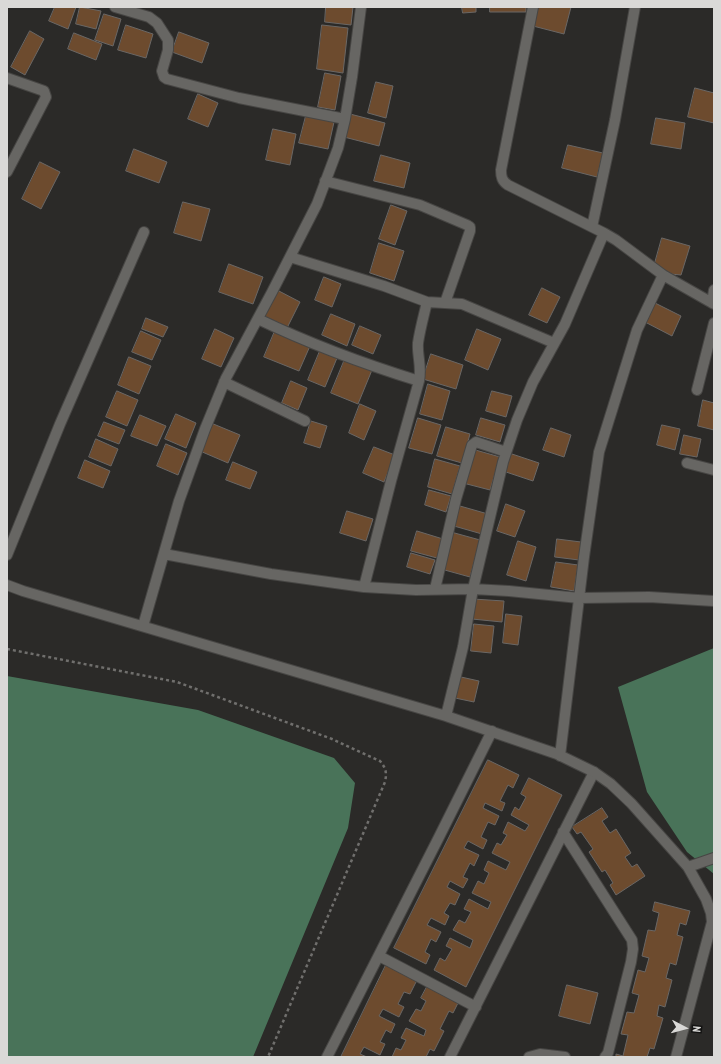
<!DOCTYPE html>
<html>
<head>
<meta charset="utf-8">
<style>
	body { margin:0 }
	#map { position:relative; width:721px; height:1064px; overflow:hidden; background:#2b2a28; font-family:"PT Sans Narrow",sans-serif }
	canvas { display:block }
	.frame { position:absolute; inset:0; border:8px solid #dad9d7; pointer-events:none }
	.north { position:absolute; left:665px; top:1008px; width:40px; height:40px; -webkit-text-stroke:3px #131312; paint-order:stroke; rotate:96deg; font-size:11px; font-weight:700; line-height:16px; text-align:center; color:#dad9d7 }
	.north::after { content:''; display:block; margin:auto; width:14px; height:18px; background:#dad9d7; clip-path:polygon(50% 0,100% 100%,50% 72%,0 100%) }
</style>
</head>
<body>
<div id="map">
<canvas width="721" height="1064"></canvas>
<div class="frame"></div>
<div class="north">N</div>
</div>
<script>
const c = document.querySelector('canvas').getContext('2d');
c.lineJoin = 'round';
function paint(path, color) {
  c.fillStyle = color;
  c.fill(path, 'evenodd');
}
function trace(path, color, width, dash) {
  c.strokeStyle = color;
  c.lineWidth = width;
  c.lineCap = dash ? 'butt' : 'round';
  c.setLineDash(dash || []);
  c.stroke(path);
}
const water = new Path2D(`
	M714,648V874L687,852L647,792L618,687Z
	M7,676L198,710L334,758L355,783L348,828L253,1057H7Z`);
const building = new Path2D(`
	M55,7H76L68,29L49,21Z
	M80,7L101,11L96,29L76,24Z
	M326,7H353L351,25L325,22Z
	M462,7H476V12L463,13Z
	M490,7H526V12H490Z
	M538,7H571L564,34L533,26Z
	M104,14L121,19L113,46L95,40Z
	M126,25L153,34L146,58L118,50Z
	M322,25L348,28L343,73L317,69Z
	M30,31L44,39L25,75L11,67Z
	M179,32L209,43L202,63L172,52Z
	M74,33L102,44L96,60L68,49Z
	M325,73L341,76L335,110L318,107Z
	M376,82L393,86L386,118L368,113Z
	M695,88L714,93V123L688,117Z
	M198,94L218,103L208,127L188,119Z
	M350,114L385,123L379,146L344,137Z
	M306,116L334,122L328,149L299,143Z
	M656,118L685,123L681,149L651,144Z
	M273,129L296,134L290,165L266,160Z
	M568,145L603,153L597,177L562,168Z
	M134,149L167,162L159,183L126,171Z
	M381,155L410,163L404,188L374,181Z
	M40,162L60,172L41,209L22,199Z
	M183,202L210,209L201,241L174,233Z
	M391,205L407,211L395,245L379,239Z
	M662,238L690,246L681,275L670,274L655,263Z
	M379,243L404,251L394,281L370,273Z
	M229,264L263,277L253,304L219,292Z
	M324,277L341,284L332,307L315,300Z
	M542,288L560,297L547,323L529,315Z
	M277,290L300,302L287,328L264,316Z
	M655,303L681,316L672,336L645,322Z
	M331,314L355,324L347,346L322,335Z
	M146,318L168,327L163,337L142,329Z
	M360,326L381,335L373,354L352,345Z
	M215,329L234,338L221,367L202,359Z
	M477,329L501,339L488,370L465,360Z
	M141,331L161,340L152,360L132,352Z
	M275,331L310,346L299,371L264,357Z
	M320,351L337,358L325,387L308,380Z
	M431,354L463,365L456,389L423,379Z
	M129,357L151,366L139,394L118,385Z
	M345,359L372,370L358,404L331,393Z
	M291,381L307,388L298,410L282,403Z
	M428,384L450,391L442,420L420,414Z
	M117,391L138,400L127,426L106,417Z
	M492,391L512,396L506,417L486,411Z
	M703,400L714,403V430L698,426Z
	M360,404L376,411L364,440L349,433Z
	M176,414L196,423L186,448L165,439Z
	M140,415L166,426L157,446L131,436Z
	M418,418L441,425L432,454L409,448Z
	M481,418L505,425L500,442L476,435Z
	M311,421L327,426L320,448L304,443Z
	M104,422L125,430L119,444L98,436Z
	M211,423L240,435L228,463L200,451Z
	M662,425L680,429L675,450L657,445Z
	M446,427L470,434L462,463L437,456Z
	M551,428L571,435L564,457L543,450Z
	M684,435L701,439L697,457L680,454Z
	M96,439L118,449L111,466L89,457Z
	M166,444L187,453L178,475L157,466Z
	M374,447L395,455L384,482L363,473Z
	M472,449L500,457L490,490L463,483Z
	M509,453L539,463L533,481L503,471Z
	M435,459L460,466L452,494L428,487Z
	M85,460L110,471L103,488L78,478Z
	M233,462L257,472L250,489L226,480Z
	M429,490L451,496L446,512L425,505Z
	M506,504L525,511L515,537L497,531Z
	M460,506L488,514L482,534L454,526Z
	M347,511L373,519L366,541L340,533Z
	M417,531L443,539L437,558L411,551Z
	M451,532L480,540L470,577L441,569Z
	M557,539L581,542L579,560L555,557Z
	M518,541L536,547L526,581L507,575Z
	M411,553L435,560L430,574L407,567Z
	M556,562L578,565L574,591L551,587Z
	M473,599L504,601L502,622L472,619Z
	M506,614L522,616L518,645L503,643Z
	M474,624L494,626L491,653L471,651Z
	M461,677L479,681L474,702L455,698Z
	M488,760L519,775L513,788L508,785L500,801L505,803L502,811L485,803L483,808L499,816L495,825L488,822L481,837L487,840L483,849L468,841L464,848L479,855L474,866L470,863L463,877L468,879L463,888L450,881L447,887L460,894L455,905L450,903L444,913L449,916L445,925L431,918L427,925L441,932L436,942L431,939L425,952L430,955L426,964L394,948Z
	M529,778L562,795L466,987L434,970L440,958L445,961L452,949L446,946L450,938L470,948L473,940L453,930L459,920L465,923L471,912L464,909L469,899L488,909L491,902L472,893L478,881L484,884L489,873L484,870L488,861L506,870L510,862L492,853L497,843L501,845L507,835L503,833L508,822L525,831L529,825L511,815L515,807L519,810L526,797L521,794Z
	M602,808L608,817L602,821L610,833L616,829L631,853L625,857L632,867L637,864L645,876L616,895L610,885L613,883L605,870L602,872L589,852L593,849L581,832L577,834L572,827Z
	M655,902L690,911L686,925L680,923L677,935L683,937L676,965L670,963L666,978L672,980L665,1007L659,1005L657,1016L663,1018L654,1049L650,1048L647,1057H616V1054L623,1056L628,1035L621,1034L627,1012L634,1013L639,995L632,993L638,970L645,972L649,958L642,956L648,930L655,931L659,913L653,911Z
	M386,965L417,980L410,994L404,992L398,1004L404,1007L399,1017L383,1009L379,1016L395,1024L391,1033L386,1030L380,1042L385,1044L380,1055L364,1047L360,1054L367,1057H341Z
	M428,985L459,1001L453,1013L449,1011L440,1029L444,1031L434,1051L430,1049L426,1057H392L396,1048L401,1050L406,1040L401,1038L406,1028L424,1036L426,1030L409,1021L416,1009L421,1011L426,1001L421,998Z
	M567,985L598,993L590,1024L559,1016Z`);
const path = new Path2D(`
	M7,649L177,682L332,739L380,761C386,768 387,773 385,782L268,1057`);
const lane = new Path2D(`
	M563,832L632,940L633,949L631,962L608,1053L605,1057
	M379,956L476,1007
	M327,1057L438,839L492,731
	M450,1057L594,772
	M529,1057L540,1054L565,1057`);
const street = new Path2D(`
	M115,7L149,17L157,23L168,40V50L162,71L164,77L167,79L239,98L345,119
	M533,7L501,170C501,177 502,181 508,185L604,233L616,240L663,275L714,304
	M7,78L44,91L46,97L7,172
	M325,181L420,205L467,225L470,227V231L445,303
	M592,227L615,120L635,7
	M290,257L384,286L427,302L462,304L554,343
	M712,303L714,290
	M258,319C310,344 364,364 419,381
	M224,382L305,421
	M697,390L714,323
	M687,463L714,470
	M164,554L271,574L364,587L416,590L473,589L509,591L579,598L649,597L714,601
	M7,555L60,424L144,232
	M7,585L23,591L446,716L557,754L594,772L611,784L631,803L688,867L706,899L711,913L712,922L676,1057
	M364,587L391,481L419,381C422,366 417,356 418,343C420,329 424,315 427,302
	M435,589L456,499L472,445L476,442L506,452
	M143,626L179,501L205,429L226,378L272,292L317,204L338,148L345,119L352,77L361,7
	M446,716L463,647L473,589L503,462L517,420L533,382L565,324L604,233
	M560,756L584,557L599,452L637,330L663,275
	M688,867L714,858`);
paint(water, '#497359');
paint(building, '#6d4b2e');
trace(building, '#6a6765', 1);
trace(lane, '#474644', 12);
trace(street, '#474644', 12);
trace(path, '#706f6d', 2.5, [3, 3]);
trace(lane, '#676663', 10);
trace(street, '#676663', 10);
</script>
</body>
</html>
